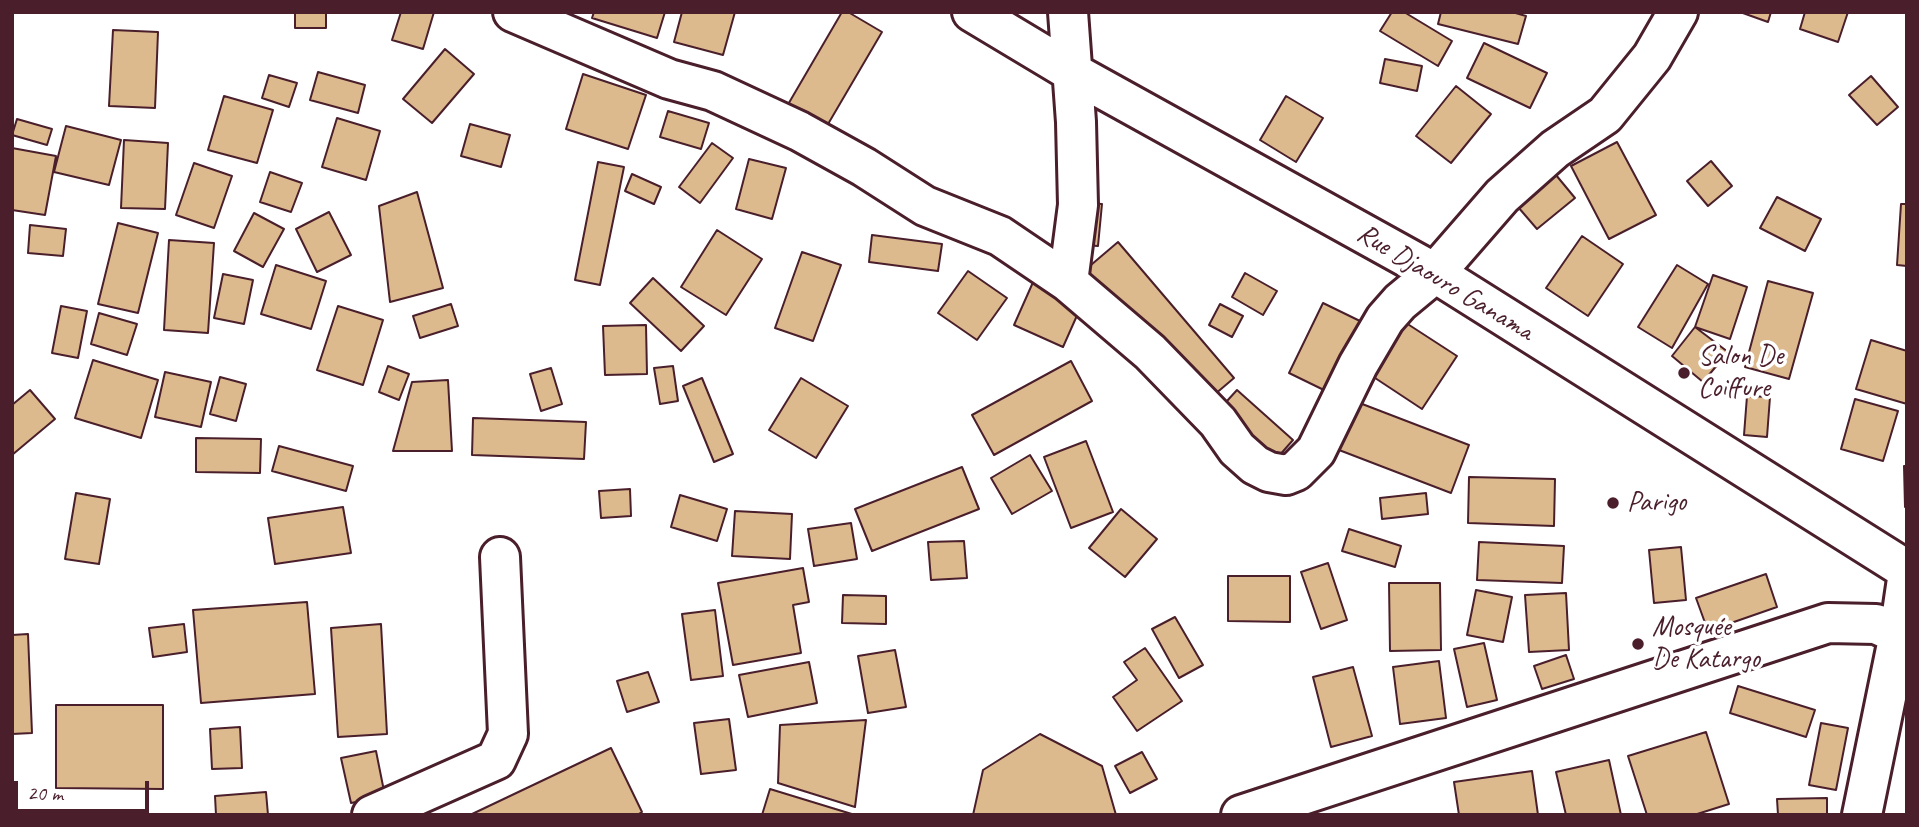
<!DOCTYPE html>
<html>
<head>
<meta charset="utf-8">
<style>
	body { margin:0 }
	#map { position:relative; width:1919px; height:827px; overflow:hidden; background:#fff; font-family:Caveat,sans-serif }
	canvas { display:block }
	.frame { position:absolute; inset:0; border:14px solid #4a1f2b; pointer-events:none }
	.scale { position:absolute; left:14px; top:781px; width:135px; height:32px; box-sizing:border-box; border:4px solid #4a1f2b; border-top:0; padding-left:9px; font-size:21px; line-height:24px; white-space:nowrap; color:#4a1f2b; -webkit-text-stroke:5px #fff; paint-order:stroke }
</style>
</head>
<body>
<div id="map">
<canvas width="1919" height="827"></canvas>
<div class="frame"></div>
<div class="scale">20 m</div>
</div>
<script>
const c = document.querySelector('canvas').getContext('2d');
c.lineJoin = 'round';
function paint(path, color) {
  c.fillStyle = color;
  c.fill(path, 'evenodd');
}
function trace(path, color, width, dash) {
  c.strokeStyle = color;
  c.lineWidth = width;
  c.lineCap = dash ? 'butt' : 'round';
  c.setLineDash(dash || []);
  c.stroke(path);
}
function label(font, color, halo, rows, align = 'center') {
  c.font = font + ' Caveat,sans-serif';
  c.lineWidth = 7;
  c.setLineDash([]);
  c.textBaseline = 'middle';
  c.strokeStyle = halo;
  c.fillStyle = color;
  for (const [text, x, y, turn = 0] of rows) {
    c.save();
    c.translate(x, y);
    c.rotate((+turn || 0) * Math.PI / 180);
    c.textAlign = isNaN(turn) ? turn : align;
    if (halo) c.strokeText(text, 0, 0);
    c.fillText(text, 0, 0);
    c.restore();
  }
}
const building = new Path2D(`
	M295,12H326V28H295Z
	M401,12H434L423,49L392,40Z
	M594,12H665L657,38L592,18Z
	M682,12H735L723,55L674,42Z
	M842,12H848L882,32L814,148L776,125Z
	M1392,12H1404L1452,41L1438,66L1380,31Z
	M1441,12H1512L1526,16L1518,44L1438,24Z
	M1740,12H1771L1768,22Z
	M1805,12H1848L1838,42L1800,29Z
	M113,30L158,32L155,108L109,106Z
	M1484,43L1547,73L1530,108L1467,78Z
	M445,49L474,74L432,123L403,99Z
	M1385,59L1422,66L1417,91L1380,83Z
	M318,72L365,85L358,113L310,100Z
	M583,74L646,95L628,149L566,129Z
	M269,75L297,83L289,107L262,98Z
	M1871,76L1898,107L1877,125L1849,95Z
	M1456,86L1491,114L1451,163L1416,136Z
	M224,96L273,110L257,163L208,150Z
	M1286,96L1323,118L1296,162L1260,140Z
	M668,111L709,123L701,149L660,137Z
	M337,118L380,131L366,180L322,167Z
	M17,119L52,129L47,145L12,135Z
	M470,124L510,135L501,167L461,156Z
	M66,126L121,140L109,185L54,172Z
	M124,140L168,143L165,209L121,208Z
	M1617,142L1656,215L1609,239L1571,166Z
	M712,143L733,158L700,203L679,187Z
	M12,148L56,156L45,215L12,210Z
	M749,159L786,168L772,219L736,209Z
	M1711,161L1732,186L1708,206L1687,181Z
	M598,162L624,167L600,285L575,280Z
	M194,163L232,176L214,228L176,215Z
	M1551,169L1575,198L1537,229L1512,200Z
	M270,172L302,183L291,212L260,202Z
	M632,174L661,187L654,204L625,191Z
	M417,192L443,288L390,302L379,206Z
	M1777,197L1821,219L1805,251L1760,228Z
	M1072,202L1102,204L1098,246L1069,244Z
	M1901,204H1907V266L1897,265Z
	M329,212L351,255L317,272L296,229Z
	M254,213L284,229L263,267L234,251Z
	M118,223L158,233L138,313L98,304Z
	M30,225L66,229L63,256L28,253Z
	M717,230L762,259L726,315L681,287Z
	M872,235L942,244L938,271L869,262Z
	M1582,236L1623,264L1588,316L1546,288Z
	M169,240L214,243L208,333L164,330Z
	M1118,242L1234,378L1194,412L1078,276Z
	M802,252L841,265L813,341L775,328Z
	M276,265L326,281L311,329L261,314Z
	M1677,265L1708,284L1672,348L1638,327Z
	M968,271L1007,298L977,340L938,313Z
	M1245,273L1277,291L1263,315L1232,297Z
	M223,274L253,280L244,324L214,318Z
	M1713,275L1747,287L1730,339L1695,327Z
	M653,278L704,326L681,351L630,303Z
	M1034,280L1083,302L1063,347L1014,325Z
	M1768,281L1813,293L1789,379L1745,367Z
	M1323,303L1362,322L1328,392L1289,373Z
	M451,304L458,326L420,338L413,316Z
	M1220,304L1243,316L1232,337L1209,325Z
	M61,306L87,311L78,358L52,353Z
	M338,306L383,320L363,385L317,370Z
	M99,313L137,324L127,355L91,344Z
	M1403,321L1457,356L1422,409L1369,374Z
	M646,325L647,374L605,375L603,326Z
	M1695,327L1728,352L1703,382L1672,356Z
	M1871,340L1907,351V404L1856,389Z
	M93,360L158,380L141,438L75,418Z
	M1071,361L1092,401L994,455L972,415Z
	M388,366L409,374L399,400L379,392Z
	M673,366L678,401L660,404L654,368Z
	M551,368L562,404L541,411L530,374Z
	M165,372L211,382L201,427L155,417Z
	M220,377L246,384L236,421L210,414Z
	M702,378L733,454L714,462L683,386Z
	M801,378L848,406L816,458L769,430Z
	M448,380L452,451H393L412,382Z
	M30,390L55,419L12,455V405Z
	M1237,390L1293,440L1263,474L1206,424Z
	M1747,396L1770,397L1767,437L1744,435Z
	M1344,397L1469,445L1451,493L1326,445Z
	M1855,399L1898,411L1883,461L1841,449Z
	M473,418L586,422L584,459L472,455Z
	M196,438L261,439L260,473L196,472Z
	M1086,441L1113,512L1071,528L1044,457Z
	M279,446L353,466L346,491L272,471Z
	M1030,455L1052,491L1012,514L991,478Z
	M1904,466H1907V507H1905Z
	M962,467L979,509L872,551L855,509Z
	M1469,477L1555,479L1554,526L1468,523Z
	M630,489L631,516L601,518L599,491Z
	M76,493L110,499L99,564L65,559Z
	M1426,493L1428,514L1382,519L1380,498Z
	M680,495L727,509L717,541L671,527Z
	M343,507L351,553L275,564L268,518Z
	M1121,509L1157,539L1125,577L1089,548Z
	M735,511L792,514L790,559L732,556Z
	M851,523L857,559L814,566L808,529Z
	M1349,529L1401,546L1395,567L1342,551Z
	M964,541L967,578L931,580L928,542Z
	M1479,542L1564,546L1562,583L1477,580Z
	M1681,547L1686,600L1654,603L1649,550Z
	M1328,563L1347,620L1321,629L1301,572Z
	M803,568L809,602L793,605L801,653L733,665L718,583Z
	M1766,574L1777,607L1708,631L1696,598Z
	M1228,576H1290V622L1228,621Z
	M1389,583H1440L1441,650L1390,651Z
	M1476,590L1512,597L1503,642L1467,635Z
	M1566,593L1569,650L1529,652L1525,595Z
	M843,595L886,596V624L842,623Z
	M307,602L315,694L201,703L193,610Z
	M715,610L723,676L691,680L682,614Z
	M1175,617L1203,665L1179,678L1152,629Z
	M184,624L187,652L153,657L149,628Z
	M381,624L387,734L338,737L331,628Z
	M28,634L32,733L12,734V635Z
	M1484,643L1497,700L1467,707L1454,649Z
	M1145,648L1182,701L1137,731L1113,697L1137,680L1124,662Z
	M895,650L906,707L868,713L858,656Z
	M1566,655L1574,679L1542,689L1534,666Z
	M1439,661L1446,718L1400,724L1393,667Z
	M809,662L817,703L748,717L739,675Z
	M1353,667L1372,736L1331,747L1313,677Z
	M648,672L659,702L627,712L617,681Z
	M1738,686L1815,710L1806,737L1730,713Z
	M56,705H163V789L56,788Z
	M729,719L736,770L701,774L694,723Z
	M866,720L855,807L778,783L780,725Z
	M1821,723L1848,728L1836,790L1809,785Z
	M240,727L242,768L212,769L210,729Z
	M1706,732L1729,804L1694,815H1647L1628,756Z
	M1040,734L1102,766L1116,815H973L983,770Z
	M611,748L642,812L637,815H470Z
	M376,751L385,796L351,803L341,758Z
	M1142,752L1157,779L1130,793L1115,766Z
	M1609,760L1621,815H1566L1556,772Z
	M1532,771L1538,815H1459L1454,782Z
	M770,789L855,815H762Z
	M266,792L268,815H216L215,796Z
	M1827,798V815H1778L1777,799Z`);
const minor = new Path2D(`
	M513,12L669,79L713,91L799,131L864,167L925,206L1000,236L1068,282
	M972,12L1072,72L1435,273L1907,570
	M1068,12L1076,122L1078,205L1068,282L1150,352L1218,422L1237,449L1255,465L1269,472L1286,475L1296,471L1316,451L1358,365L1385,319L1400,302L1435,273L1502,196L1555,149L1605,115L1652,57L1678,12
	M372,815L496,760L508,734L500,557
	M1241,815L1828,623L1876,624L1899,634
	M1862,815L1899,634L1907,579`);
const markers = [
	[1684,373,7,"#4a1f2b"],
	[1613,503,7,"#4a1f2b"],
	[1638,644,7,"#4a1f2b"]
];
const streetNames = [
	["Rue Djaouro Ganama",1445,283,31]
];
const poiNames = [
	["Salon De",1698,357],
	["Coiffure",1698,389],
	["Parigo",1627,503],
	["Mosquée",1652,628],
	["De Katargo",1652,660]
];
paint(building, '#dcba8e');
trace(building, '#4a1f2b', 2);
trace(minor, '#4a1f2b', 44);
trace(minor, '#fff', 38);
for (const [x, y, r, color] of markers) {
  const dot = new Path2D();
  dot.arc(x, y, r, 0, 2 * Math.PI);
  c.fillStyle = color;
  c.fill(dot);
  trace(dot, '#fff', 2.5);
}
label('28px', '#4a1f2b', '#fff', streetNames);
label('28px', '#4a1f2b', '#fff', poiNames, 'left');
</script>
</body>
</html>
